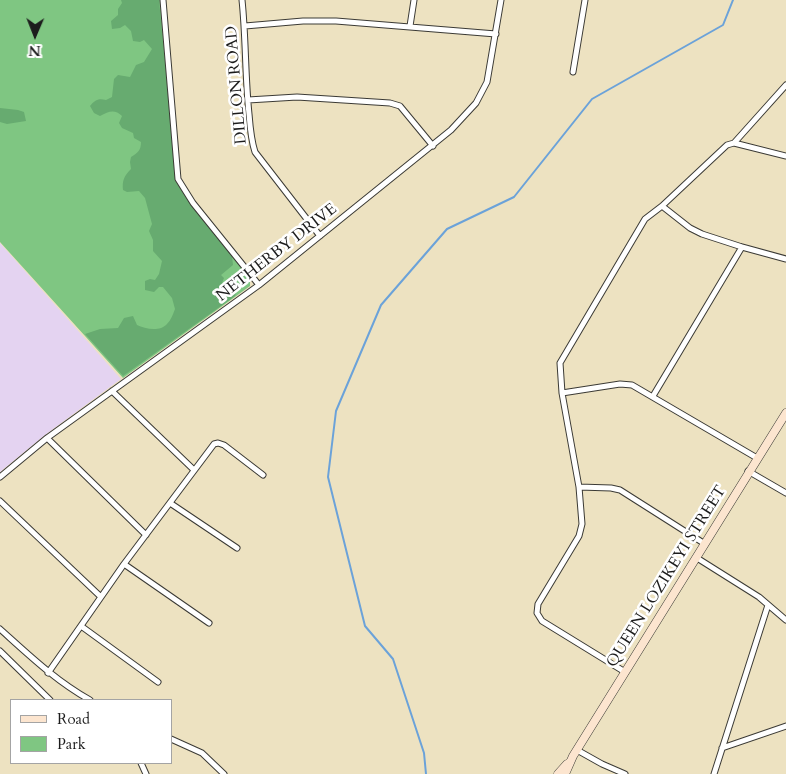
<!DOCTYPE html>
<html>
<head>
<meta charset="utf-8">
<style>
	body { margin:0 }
	#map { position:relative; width:786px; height:774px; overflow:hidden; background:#ede2c1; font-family:Cardo,serif }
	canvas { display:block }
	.legend { position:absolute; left:10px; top:699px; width:162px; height:65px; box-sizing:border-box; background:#fff; border:1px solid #a4a4a4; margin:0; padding:6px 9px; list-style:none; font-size:15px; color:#1c1c1c }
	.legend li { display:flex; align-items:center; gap:10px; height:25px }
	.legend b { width:25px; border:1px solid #a4a4a4 }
	.north { position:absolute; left:10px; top:10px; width:50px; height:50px; -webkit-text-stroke:4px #fff; paint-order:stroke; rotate:181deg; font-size:14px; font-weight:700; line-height:20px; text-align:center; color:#1c1c1c }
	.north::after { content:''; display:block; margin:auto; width:18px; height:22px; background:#1c1c1c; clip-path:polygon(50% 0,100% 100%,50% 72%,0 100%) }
</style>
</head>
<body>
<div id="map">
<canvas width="786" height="774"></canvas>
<ul class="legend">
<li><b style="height:6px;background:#fce5cf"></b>Road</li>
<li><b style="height:14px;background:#7fc682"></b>Park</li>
</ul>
<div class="north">N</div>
</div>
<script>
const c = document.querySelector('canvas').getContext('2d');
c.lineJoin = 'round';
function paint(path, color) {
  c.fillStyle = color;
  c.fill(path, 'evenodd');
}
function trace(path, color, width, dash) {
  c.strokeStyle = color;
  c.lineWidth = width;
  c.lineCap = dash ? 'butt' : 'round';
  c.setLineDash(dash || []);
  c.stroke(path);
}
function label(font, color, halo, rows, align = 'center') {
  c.font = font + ' Cardo,serif';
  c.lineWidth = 5;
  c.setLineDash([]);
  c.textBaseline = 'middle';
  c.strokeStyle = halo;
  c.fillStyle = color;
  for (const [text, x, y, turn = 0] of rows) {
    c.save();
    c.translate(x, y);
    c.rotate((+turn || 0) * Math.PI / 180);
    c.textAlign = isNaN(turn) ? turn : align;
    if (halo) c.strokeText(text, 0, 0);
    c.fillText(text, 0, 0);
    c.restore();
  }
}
const built = new Path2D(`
	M0,243L121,379L45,435L0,472Z`);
const green = new Path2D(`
	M0,0H160L175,172L191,204L250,278V286L123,378L0,242Z`);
const forest = new Path2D(`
	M121,0H159L176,180L191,204L232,256L233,265L221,275L224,278L222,283L224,288L222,293L231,290L236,293L235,296L123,376L85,334L100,329L118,328L124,318L133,316L137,325C145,329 160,332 167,324C171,320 173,314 175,309L172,298L163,287H159L154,292L145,290V281L150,279L155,280L159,274L162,261L153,251V240L149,231L152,224L145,198L139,191L127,192L123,190C122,181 124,176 131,169L130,162L131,157C138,153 141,150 141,142L134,138L133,133L122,128L119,123L122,116C115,109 109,111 100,116L94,113L90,106C95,100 98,98 106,100L112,97L114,79L118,75L130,77L136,65L144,62L152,49L144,40L140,42L133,41L131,31L125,25L120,28L112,29L111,21L118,15V9L122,3Z
	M0,108L18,110L24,112L26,121L7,124L0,122Z`);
const stream = new Path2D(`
	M426,774L424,753L393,659L365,626L328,477L336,411L381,305L447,229L514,197L592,99L723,25L733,0`);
const minor = new Path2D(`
	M163,0L178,179L193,203L259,285
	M242,0C246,38 245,76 249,114C250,127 251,140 255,152L320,236
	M245,26L303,21H336L496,34
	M410,26L414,0
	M573,72L585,0
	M248,100L297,97L390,103L400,106L433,146
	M734,143L786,85
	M662,206L690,228L702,234L742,247L786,259
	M112,391L194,470
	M562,393L620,384L632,385L757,458
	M653,396L742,247
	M47,438L146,535
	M748,471L786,493
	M0,477L47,438L259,285L451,130L476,103L487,82L501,0
	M579,487L611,488L620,490L705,544
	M0,501L101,597
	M170,503L237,548
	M697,558L759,597L786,620
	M124,564L209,623
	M81,626L158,682
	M0,629C29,655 56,681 90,700
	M0,651L50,700
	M625,672L542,621L537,613L538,604L579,536L582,524L579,487L562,393L560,363L645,219L662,206L727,145L734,143L786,156
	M48,673L124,564L214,444L218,443L224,445L263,475
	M171,739L202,753L224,774
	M722,748L786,726
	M577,750L602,764L625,774
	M141,763L146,774
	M714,774L768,605`);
const secondary = new Path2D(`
	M558,774L567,764
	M565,774L573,756L786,413`);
const streetNames = [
	["DILLON ROAD",237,85,-95],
	["NETHERBY DRIVE",277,253,-38],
	["QUEEN LOZIKEYI STREET",667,577,-58]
];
paint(built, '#e4d3f1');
paint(green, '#7fc682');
paint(forest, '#67ab70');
trace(stream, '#6ba2d9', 2);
trace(minor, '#3b3a35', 7);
trace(secondary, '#3b3a35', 9);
trace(minor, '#fff', 5);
trace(secondary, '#fce5cf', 8);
label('16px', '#1c1c1c', '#fff', streetNames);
</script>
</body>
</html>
